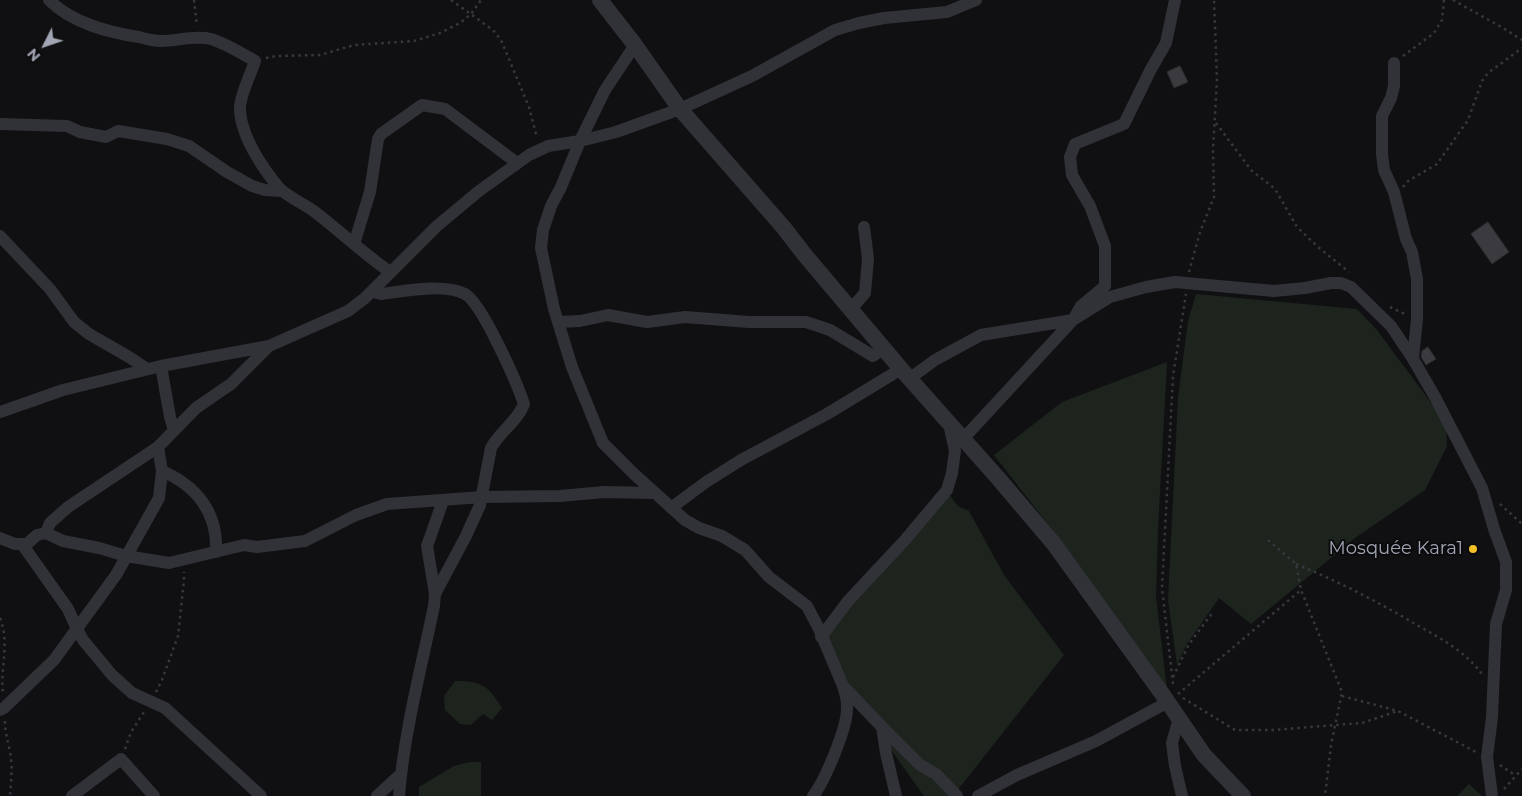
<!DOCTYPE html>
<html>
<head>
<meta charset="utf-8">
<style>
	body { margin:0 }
	#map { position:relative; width:1522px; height:796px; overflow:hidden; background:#101012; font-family:Montserrat,sans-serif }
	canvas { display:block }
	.north { position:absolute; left:20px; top:20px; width:50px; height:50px; -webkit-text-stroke:4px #0b0b0d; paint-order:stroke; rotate:229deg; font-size:14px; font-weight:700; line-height:20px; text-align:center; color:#a1a5b3 }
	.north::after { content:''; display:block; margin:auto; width:18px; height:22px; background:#a1a5b3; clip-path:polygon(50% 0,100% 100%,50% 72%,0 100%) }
</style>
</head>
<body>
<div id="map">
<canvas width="1522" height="796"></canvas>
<div class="north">N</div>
</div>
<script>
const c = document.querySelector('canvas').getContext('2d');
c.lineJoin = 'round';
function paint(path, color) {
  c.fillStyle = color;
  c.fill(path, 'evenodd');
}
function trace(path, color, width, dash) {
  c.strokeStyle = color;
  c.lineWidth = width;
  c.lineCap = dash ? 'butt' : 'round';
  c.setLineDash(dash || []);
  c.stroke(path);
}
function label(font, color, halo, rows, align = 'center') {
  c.font = font + ' Montserrat,sans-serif';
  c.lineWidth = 4;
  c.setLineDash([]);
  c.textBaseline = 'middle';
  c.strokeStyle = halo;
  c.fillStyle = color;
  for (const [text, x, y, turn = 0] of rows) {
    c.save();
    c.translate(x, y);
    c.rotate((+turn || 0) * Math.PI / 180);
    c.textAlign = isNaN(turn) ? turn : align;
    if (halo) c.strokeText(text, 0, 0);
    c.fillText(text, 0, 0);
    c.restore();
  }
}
const green = new Path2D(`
	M1196,294L1357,309L1377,330L1446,423L1447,446L1425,490L1355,538L1251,624L1219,598L1187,644L1177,665L1168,600L1178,398L1188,321Z
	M1167,362L1158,529L1156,596L1167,690L1065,546L994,455L1062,402Z
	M945,489L958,506L969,511L1004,575L1064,655L953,796H924L845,685L821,632L863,576L902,537Z
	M455,681C481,681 488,685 502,708L492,720L483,714L471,725L460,724L445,710L444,696Z
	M470,762H481V796H419V787L454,766Z
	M1469,784L1482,796H1457Z`);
const building = new Path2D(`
	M1180,66L1188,82L1174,88L1167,72Z
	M1488,222L1509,252L1492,264L1471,234Z
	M1428,347L1436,359L1426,365L1421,357L1422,351Z`);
const path = new Path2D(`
	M194,0L197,26
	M451,0L493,30L501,40L529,107L537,138
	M1453,0L1503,28L1522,40
	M1403,56L1434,33L1442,20L1444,0
	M266,58L276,56L320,55L354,45L414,41L440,33L460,23L471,14L481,0
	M1216,123L1251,170L1275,189L1297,227L1318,247L1349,272
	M1403,187L1408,181L1437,164L1468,120L1482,81L1488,73L1522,48
	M1189,272L1200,232L1214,197L1213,150L1217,79L1214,0
	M1390,307L1405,314
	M1500,504L1522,524
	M1268,540L1296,564L1301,590L1342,692L1331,745L1325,796
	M1296,564C1337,581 1377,601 1415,624C1440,638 1465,651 1482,674
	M0,618C10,643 0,668 3,693
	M1173,677L1189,644L1213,612
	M1173,684L1162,588L1173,376L1186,294
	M156,692L162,680L178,636L184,580V572
	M1178,694L1301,590
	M1342,696L1398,711L1476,752
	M1183,698L1235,730H1273L1362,723L1398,711
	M5,721C5,733 8,741 10,752C13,766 11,782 10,796
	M125,749L131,732L144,712
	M1500,765L1516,776
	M1504,789L1522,769`);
const minor = new Path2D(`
	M49,0C72,23 107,32 139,37C146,39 154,41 161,41C177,41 195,35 211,39C227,44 241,53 255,61C251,74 240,95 240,108C240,135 263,169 280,189C287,196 306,205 315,212C341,232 364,254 390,272
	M635,45L605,90L580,141L561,187L551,206L543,230L541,248L554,309L572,367L603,443L633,473L685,520L699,528L722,536L745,550L769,577L807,606L819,629L843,686L882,727L886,753L896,796
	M1394,63V86L1391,98L1382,116V154L1384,170L1394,192L1406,239L1412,252L1417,279V319L1413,359
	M0,124L67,126L80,132L106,137L118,131L167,139L189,146L227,172L252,186L265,190L282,191
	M0,236L50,289L74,322L89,334L129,357L147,369
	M354,244L370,192L378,139L381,134L422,105L445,109L517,163
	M374,289L377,293L382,294C404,291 444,283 465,294C482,303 517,383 524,404C517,422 500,431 491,448L480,505L466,536L435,594
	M851,309L865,293L868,259L864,227
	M558,322L580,321L608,315L647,322L685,317L749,322H806L830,330L873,356L884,348
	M161,366L170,417L174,430
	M909,379L935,360L981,335L1073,320L1110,297L1146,287L1175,282L1274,291L1305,288L1331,283H1341L1351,287L1391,326L1413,359L1435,397L1482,488L1494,529L1506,562V590L1496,624L1492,717L1487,757L1492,796
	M0,412L63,390L161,366L269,346L348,311L365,298L437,226L479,191L529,155L548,146L580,141L616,132L680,109L752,76L835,30L859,23L884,18L947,12L976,0
	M963,439L1073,320L1081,306L1105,286V246L1090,206L1072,175L1070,157L1075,144L1124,124L1151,69L1166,43L1175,0
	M162,471C197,486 218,513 216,552
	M671,508L706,482L741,460L827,414L901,369
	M46,533L50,523L68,507L158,447L196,408L231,384L269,346
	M0,538L15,544H27L37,535L46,533L63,541L99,548L126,556L169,563L244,545L257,547L305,541L356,515L387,504L482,497L560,496L604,492L654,493
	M22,544L68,609L77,629L83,640L112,675L132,693L165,708L261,796
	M821,637L848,601L905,540L947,490L952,473L955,451L949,424
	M0,710L4,708L54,660L116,575L159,498L162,471L158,447
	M1179,718L1172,743L1175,766L1182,796
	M882,727L920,765L936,774L957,796
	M72,796L121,759L154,796
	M377,796L401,774
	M399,796C404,732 421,669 434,606L435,594L427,546L443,501
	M813,796C825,781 847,728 847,709C848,701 845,693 843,686
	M978,796L1017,775L1096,741L1168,702`);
const tertiary = new Path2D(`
	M600,0L635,45L680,109L784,228L804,254L901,369L998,478L1054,544L1163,695L1204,755L1243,796`);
const markers = [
	[1473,549,5,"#f3c127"]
];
const poiNames = [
	["Mosquée Kara1",1463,549]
];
paint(green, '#1d241e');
paint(building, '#3a3a3f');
trace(building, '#2a2a2e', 1);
trace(path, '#37383e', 2.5, [2.5, 4]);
trace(minor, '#313237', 12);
trace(tertiary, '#313237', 16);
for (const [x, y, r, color] of markers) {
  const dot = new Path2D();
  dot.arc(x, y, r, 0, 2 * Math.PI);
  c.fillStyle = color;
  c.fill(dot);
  trace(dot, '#0b0b0d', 2);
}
label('18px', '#a1a5b3', '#0b0b0d', poiNames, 'right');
</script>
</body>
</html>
